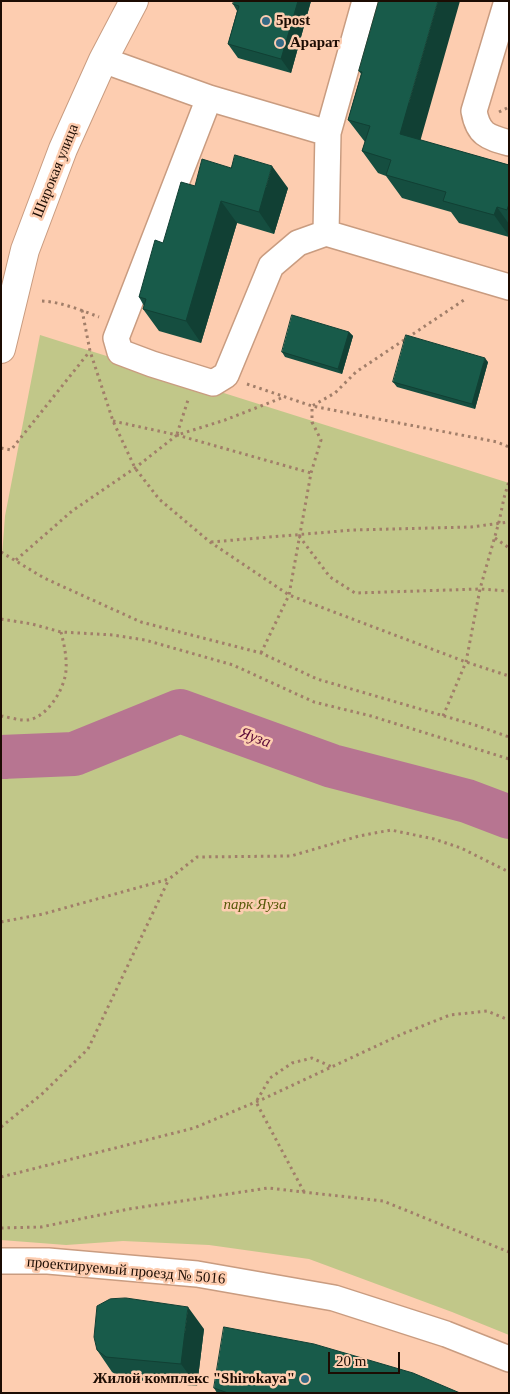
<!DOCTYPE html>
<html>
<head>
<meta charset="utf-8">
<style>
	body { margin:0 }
	#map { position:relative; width:510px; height:1394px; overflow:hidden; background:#fdcdb0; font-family:"Times New Roman",serif }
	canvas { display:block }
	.frame { position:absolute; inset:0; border:2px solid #1c0c03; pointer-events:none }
	.scale { position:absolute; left:328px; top:1352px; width:72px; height:22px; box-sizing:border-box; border:2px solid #1c0c03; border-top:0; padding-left:6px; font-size:15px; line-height:18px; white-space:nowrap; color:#1c0c03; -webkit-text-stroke:4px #fdcdb0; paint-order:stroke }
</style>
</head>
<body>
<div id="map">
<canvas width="510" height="1394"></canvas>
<div class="frame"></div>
<div class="scale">20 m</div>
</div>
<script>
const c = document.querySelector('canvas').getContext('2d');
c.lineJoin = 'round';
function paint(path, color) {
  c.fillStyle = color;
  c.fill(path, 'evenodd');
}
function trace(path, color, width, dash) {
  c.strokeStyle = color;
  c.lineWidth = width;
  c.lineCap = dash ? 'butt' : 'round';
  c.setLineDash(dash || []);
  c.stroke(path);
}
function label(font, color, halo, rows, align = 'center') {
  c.font = font + ' "Times New Roman",serif';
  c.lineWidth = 5;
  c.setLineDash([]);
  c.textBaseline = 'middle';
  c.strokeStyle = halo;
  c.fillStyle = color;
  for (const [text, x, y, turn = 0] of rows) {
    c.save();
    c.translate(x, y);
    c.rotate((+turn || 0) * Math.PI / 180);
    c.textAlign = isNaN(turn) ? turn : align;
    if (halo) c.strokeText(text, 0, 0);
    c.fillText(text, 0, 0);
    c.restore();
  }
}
const green = new Path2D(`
	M40,335L509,483V1335L452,1312L309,1259L209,1245L123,1241L66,1245L1,1240V569L5,516Z`);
const water = new Path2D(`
	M1,739L24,743L41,757L7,779H1Z`);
const river = new Path2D(`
	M1,757L74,754L180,711L332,766L467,801L509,817`);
const path = new Path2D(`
	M499,112L509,107
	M42,301C61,302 81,310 99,317
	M82,310L90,351L113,421L135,468L159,499L210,542L289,595L466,662L509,676
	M247,384L312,406L497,442L509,447
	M113,421L177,435L311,473
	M177,434L188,400
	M1,448L11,450L90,351
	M299,536L330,577L355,593L480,589L509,591
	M495,538L509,548
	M211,542L353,530L471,527L509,522
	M1,552L44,578L141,622L261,653L317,679L475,725L509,737
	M16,560L72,511L135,468L177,435L225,420L284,397
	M1,619L32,624L61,632L113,635L145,640L233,665L314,702L371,716L509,759
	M261,653L289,595L311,473L321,440L312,422V406L335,393L356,372L464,300
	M1,716C9,717 20,721 28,720C48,717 65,688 66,670C67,657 64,644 61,632
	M443,716L466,662L480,589L499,522L504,498L509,481
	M1,922L43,914L169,879L197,857L291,856L359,836L391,830L434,839L461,848L509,872
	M1,1127L42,1094L88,1049L169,879
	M1,1177L194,1128L263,1099L402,1034L450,1015L487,1011L509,1020
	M304,1192L256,1102L270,1078L292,1063L312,1058L332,1067
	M1,1228L41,1227L129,1209L268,1188L383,1201L509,1252`);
const minor = new Path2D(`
	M507,1L474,111C478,134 487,137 509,143
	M103,60L209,98L328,133
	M209,98L116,338L120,352L152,364L213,383L226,375L271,266L298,243L326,233L509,287
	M326,233L328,133L365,1
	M1,1261H48L197,1274L334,1298L446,1334L509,1359`);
const major = new Path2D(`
	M1,349L25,250L63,149L103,60L134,1`);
const wall = new Path2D(`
	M311,1L291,73L238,58L228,44L237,11L233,4Z
	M379,1L420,140L509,165V237L459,223L451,212L402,198L386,176L378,173L362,151L365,142L348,120L361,74L359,71Z
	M195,186L288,188L274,234L237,223L201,343L159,331L143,309L144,306L139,297Z
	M349,332L353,336L342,374L285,357L282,352Z
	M488,362L475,409L397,387L393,382Z
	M204,1329L197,1386L122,1379L112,1372L97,1350Z
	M214,1388L460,1393H217Z`);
const shadedWall = new Path2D(`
	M298,1H311L291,73L281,59Z
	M438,1H460L416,156L400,134Z
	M272,166L288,188L274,234L259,212Z
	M221,201L237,223L201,343L186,321Z
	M497,207L509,224V236L494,215Z
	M349,332L353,336L342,374L338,369Z
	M485,358L488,362L475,409L472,404Z
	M188,1307L204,1329L197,1386L181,1364Z`);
const building = new Path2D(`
	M234,1H298L281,59L228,44L239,6L233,4Z
	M379,1H438L400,134L509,165V204L507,210L497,207L494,215L443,201L446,192L386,175L391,160L362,151L370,126L348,120L362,72L359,71Z
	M235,155L272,166L259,212L221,201L186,321L143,309L146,299L139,297L155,240L163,243L181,182L195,186L202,159L231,168Z
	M292,315L349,332L338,369L282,352Z
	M406,335L485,358L472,404L393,382Z
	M126,1298L188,1307L181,1364L106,1357L97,1350L94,1337L97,1306L110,1299Z
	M224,1327L314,1344L413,1373L460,1393H228L214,1388Z`);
const markers = [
	[266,21,5,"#356b86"],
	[280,43,5,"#356b86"],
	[305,1379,5,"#356b86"]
];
const poiNames = [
	["5post",276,21],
	["Арарат",290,43],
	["Жилой комплекс \"Shirokaya\"",295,1379,"right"]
];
const streetNames = [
	["Широкая улица",56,171,-68],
	["проектируемый проезд № 5016",126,1271,5]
];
const parkNames = [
	["парк Яуза",255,905]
];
const waterNames = [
	["Яуза",255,738,20]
];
paint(green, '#c1c789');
paint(water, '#b77591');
trace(river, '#b77591', 44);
trace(minor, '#c99c80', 28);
trace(major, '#c99c80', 30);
trace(path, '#a17e69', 3, [2.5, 4]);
trace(minor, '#fff', 25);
trace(major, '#fff', 28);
paint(wall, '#154e40');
paint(shadedWall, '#114034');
paint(building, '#185b4a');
trace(building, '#114034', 1);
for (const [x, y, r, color] of markers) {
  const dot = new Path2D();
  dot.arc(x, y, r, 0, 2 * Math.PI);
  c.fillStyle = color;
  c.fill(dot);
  trace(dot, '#fdcdb0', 2);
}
label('bold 15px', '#1c0c03', '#fdcdb0', poiNames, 'left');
label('15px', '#1c0c03', '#fdcdb0', streetNames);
label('italic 15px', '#555908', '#fdcdb0', parkNames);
label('italic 16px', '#5d0c39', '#fdcdb0', waterNames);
</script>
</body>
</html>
